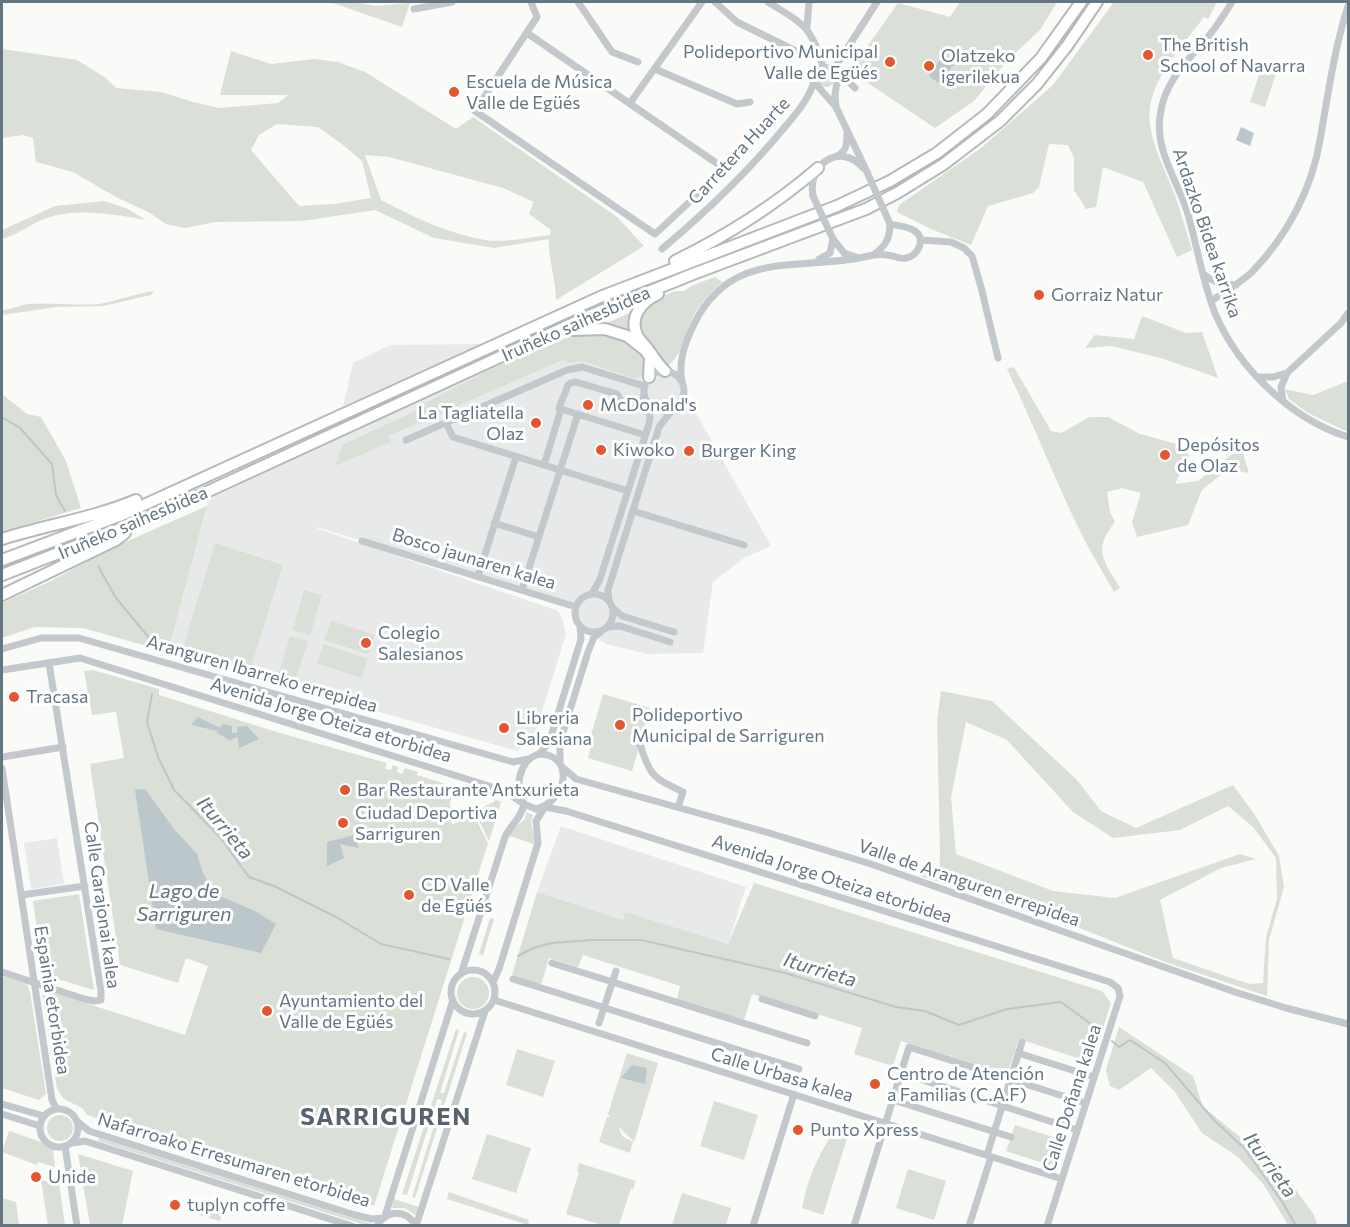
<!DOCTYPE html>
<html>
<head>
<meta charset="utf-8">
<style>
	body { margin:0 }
	#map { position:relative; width:1350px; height:1227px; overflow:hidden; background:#fafaf8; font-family:Commissioner,sans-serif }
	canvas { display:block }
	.frame { position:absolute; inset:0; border:3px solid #657683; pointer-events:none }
</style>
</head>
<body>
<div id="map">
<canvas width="1350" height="1227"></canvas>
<div class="frame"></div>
</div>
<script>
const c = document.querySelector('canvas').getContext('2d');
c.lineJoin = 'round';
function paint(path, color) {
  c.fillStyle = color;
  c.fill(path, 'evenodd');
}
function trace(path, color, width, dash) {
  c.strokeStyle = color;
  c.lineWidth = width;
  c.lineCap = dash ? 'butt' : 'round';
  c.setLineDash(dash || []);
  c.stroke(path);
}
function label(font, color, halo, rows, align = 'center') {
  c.font = font + ' Commissioner,sans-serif';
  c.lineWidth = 6;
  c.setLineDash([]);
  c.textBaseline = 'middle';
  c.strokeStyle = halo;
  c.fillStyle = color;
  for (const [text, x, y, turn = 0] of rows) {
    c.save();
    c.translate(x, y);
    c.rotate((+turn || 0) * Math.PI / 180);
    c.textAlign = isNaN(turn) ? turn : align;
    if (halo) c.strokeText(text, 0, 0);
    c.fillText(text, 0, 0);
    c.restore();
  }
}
const built = new Path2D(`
	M590,329L641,347L651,364L674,374L771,546L744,558L713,582L703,653L648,654L606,644L580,626L576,607L324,529L313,527L558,611L562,618L566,634L534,737L531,741L517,751L168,652L209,499L342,436L456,377Z
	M482,344L343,406L353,363L390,345Z
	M561,826L746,887L728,944L626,913L623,920L537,892Z
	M57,838L64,884L31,889L24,843Z`);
const green = new Path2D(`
	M330,2H356L375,6L410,3L402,27Z
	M960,2H1057L1040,30L1007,61L974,101L935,128L850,71L898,3L950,17Z
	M1114,2H1217L1208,19L1204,17C1186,41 1163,66 1153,94C1140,130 1166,168 1177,201C1182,217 1187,233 1192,250L1177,257L1143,182L1103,167L1096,207L1086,209L1074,190V158L1068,145L1049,144L1039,187L1033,193L988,206L971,245L931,229L897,212L899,205L981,148L1053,85Z
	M2,49L77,60L106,78L116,88L162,92L193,102L219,108L278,103L288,95H220L231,51L271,64L314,59L338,62L365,72L456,129L473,117L617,217L644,246L556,300C556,279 548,259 549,239L494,248L434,238L375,210L302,221L216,222L185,228L166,224L150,213L116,197L73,172L36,162L33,138L23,135L2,138ZM277,124L318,127L343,145L362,161L371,198L334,204L299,206L251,150L259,135ZM365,155L389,157L481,182L503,188L534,202L529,214L551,230L550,235C534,237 500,243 485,240C449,234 413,217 381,200Z
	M1262,66L1277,71L1265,107L1250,102Z
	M818 79a8 8 0 1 1 16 0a8 8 0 1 1-16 0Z
	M104,201L126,208L146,220C113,214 76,207 44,219C29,225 17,235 2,239V230L55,206Z
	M715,277L722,282C711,292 701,302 694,315C684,332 683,356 667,366L640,333L639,320L643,310L658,298L675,291H684L693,285Z
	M154,291L151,295L103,306L56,307L2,315V310C11,310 19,305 28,304C52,302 76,306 99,304C118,301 136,293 154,291Z
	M634,311L633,333L602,325Z
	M1142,316L1186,333L1202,332L1218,378L1161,358L1111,346L1085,348L1095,335L1134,339Z
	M595,332C619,335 635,341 647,364L644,375L634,378L582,361L567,363L565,359L388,436L391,442L335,466L342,445L424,407L425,403C478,377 537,341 595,332Z
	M1014,367L1051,431L1061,433L1090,417H1108L1140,434L1184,446L1189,456L1175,484L1198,481L1241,447L1249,473L1228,469L1202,490L1188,525L1137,537L1132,522L1141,493L1122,488L1107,492L1110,512L1115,522C1092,551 1104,560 1120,588L1114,592C1104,574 1093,557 1084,539C1056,483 1034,425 1007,369Z
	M1348,381V432L1308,413L1289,399L1285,389L1313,395Z
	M2,394L27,414L41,417L66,461L81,508L2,532Z
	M207,506L168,652L83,628L35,627L2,638V603L51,581L112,548Z
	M215,543L283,565L250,670L183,648Z
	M304,590L322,595L310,635L293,630Z
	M331,621L375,635L368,654L324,640Z
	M290,636L308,641L295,681L278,676Z
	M324,644L368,659L361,678L317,663Z
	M93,670L159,689V695L280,733L387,763L385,769L391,770L393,765L398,767L397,772L402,774L405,768L418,772L417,775L455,787L450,803L452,825L473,814L488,843L374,1206L87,1115L82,1108L64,1099L57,1089L42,993L45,990L185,1035L208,966L186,958L178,983L120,965L90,764L124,758L116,712L92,715L84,671Z
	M941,691L992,701L1077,780L1101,811L1136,828L1233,785L1255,815L1279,856L1284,887L1269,940L1267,996L1165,962L1067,923L917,875H939L940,853L937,721ZM966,722L1007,740L1073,812L1113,838L1180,830L1228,806L1253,827L1276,858L1277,899L1266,937L1263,983L1249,984L1173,958L1160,900L1221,868L1256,859L1240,854L1115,898L1053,891L956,854L951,797Z
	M603,694L650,708L632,771L588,758L592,743L589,742Z
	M494,799L501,802L489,841L475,812L495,801Z
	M526,812L533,815C528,825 536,833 534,844L509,836L513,829L525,819Z
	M754,883L1102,991L1111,1003L1096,1050L1090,1051L1087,1061L1019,1039L1007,1074L901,1041L893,1066L854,1054L862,1028L752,994L744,1020L677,999L680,986L583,955L578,967L549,958L541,985L512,975L537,892L623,920L625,912L728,944Z
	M79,894L94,990L44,975L33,901Z
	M490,918L494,919L483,955L479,954Z
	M2,976L27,984L30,992L46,1094L39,1100L2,1088Z
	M457 993a16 16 0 1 1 32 0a16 16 0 1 1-32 0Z
	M1119,1027L1193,1076L1203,1107L1240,1137L1260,1140L1314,1215L1317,1225H1288L1264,1185L1238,1157L1202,1133L1175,1092L1151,1068L1119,1090L1110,1086L1106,1070Z
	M456,1029L459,1030L440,1093H444L464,1032L467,1033L415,1198L412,1197L442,1100L437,1099L407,1195L402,1194Z
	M517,1049L555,1061L543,1097L506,1085Z
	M627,1053L658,1063L634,1142L618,1126L622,1136L633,1142L630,1153L599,1142L607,1117H610L608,1114Z
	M714,1101L758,1115L744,1160L700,1146Z
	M47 1128a13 13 0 1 1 26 0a13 13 0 1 1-26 0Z
	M840,1123L851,1126L823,1215L802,1208C808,1175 821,1149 840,1123Z
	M1015,1125L1062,1140L1055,1162L1049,1165L1006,1151Z
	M9,1131L41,1142L53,1149L55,1167L38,1162L37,1165L2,1152Z
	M487,1134L531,1148L516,1193L472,1179Z
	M99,1138L372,1224L365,1225L98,1141Z
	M78,1154L133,1171L122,1225H90Z
	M579,1163L636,1181L633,1189L631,1188L619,1225H602L566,1214L579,1172L577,1171Z
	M908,1169L946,1181L934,1220L896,1208Z
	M41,1180L59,1184L65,1225H48Z
	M449,1192L529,1220L528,1225L447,1199Z
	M682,1193L731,1208L726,1225H672Z
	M2,1198L16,1202L19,1225H2Z
	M394,1199L419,1207L416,1216L405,1208H392Z
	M203,1202L225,1208L220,1221L199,1215Z`);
const water = new Path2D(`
	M944,54L955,62L940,84L929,76Z
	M1241,127L1254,133L1250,146L1236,140Z
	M198,717L220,728L223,724L232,726V733H237V727L247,726L259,739L239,748L238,737L231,739V741L217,733L218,731L191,725Z
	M145,789L174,829L197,854L203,873L215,894L255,911L276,924L261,953L156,929L135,790Z
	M354,835L359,848L340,844L344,858L327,866V842Z
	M632,1065L647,1068L645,1084L621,1078Z`);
const stream = new Path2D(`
	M2,417L20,428L52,464L56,495L65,511
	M98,566L116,598L155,645
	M152,694L147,722L158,757L174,790L220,837L249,877L274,886L336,917L381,944L449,959
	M518,956L533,948L552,943L592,940H641L785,973L896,1007L925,1011L959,1025L1007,1009L1061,1002L1102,1032
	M1112,1041L1119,1047L1130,1040L1165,1063L1214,1120L1245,1149L1283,1203L1296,1226`);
const minor = new Path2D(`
	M578,2L612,52L638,62
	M715,2L737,22L804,55L818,49
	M768,2C803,24 811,25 823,67
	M1232,2C1224,15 1216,28 1206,39C1185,63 1164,83 1160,116C1155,150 1177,180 1187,211C1197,245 1202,280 1215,313C1238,368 1291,419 1348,437
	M414,9L452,2
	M807,27L809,2
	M527,33L725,169L655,234L475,111L537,17L531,2
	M655,69L737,104L750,102
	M834,69L877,2
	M838,75L846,79L855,88
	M630,103L702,2
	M836,107L835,95L838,75L834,69L823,67L815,75L814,82L836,107L867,172
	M837,156C847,151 847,144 847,133
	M813,196C807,163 841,142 863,168
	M833,239L844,253L856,257
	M921,240L951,242L964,248L972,256L981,287L998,358
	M662,249C706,212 747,173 784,128C796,114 808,100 814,82
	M819,259L830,253L833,239
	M1205,275C1214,283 1224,284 1236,285
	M1211,301C1225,292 1240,283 1252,272C1287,236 1312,189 1320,140C1328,95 1334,50 1348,6
	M644 391a20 20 0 1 1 40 0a20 20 0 1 1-40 0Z
	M1257,377H1273L1287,373
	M682,382C678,361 685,343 694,324C733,245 805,273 873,255C885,247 890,239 890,224C897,226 907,226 913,230C927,237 919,256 906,258C899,260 894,255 887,255C883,254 877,255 873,255
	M1283,401L1281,387L1287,373L1341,323L1348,313
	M561,409L645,435
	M446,423L453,437L628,491
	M406,440L567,370L582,367L644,386
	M544,465L561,409L559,408L568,385L571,383L576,382L617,394L624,406L632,409L641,405L644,395
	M633,511L744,545
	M494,523L539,537
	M362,541L576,607
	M478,576L516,457
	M522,590L578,414
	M592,594L600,579L649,424L650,417L646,402
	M575 613a19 19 0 1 1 38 0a19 19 0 1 1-38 0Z
	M609,601L608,590L659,427L672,410
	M613,608L622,616L674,632
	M607,627L620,626L670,642
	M2,649L41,638H79L513,762L529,759
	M2,670L80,658L505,791L524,804C521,819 511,824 505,837L461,974
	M640,744C650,777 653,777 683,792L678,807
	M539,754C575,754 568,801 536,809L524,804C514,787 519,760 539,754Z
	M539,754L549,743L581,639L580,626
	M2,757L63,747
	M560,762V742L588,652L594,637L602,631
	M562,767L576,779L766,832L871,864L1235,992L1286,1008L1348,1024
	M2,768L52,1100L56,1108
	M21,895L85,886
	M552,963L807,1043
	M451 992a22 22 0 1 1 44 0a22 22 0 1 1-44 0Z
	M2,972L84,999L94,1001L101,1000V991L49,663
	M513,979L799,1069
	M493,982L499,969L538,843L536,821L545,807L566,811L1110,982L1118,988L1120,996L1047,1226
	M762,999L815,1016
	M494,1000L1062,1179
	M599,1023L616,971
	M1018,1053L1094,1077
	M901,1073L1077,1130
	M893,1100L1011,1137
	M2,1104L44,1116
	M40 1128a19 19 0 1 1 38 0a19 19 0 1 1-38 0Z
	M2,1114L40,1126
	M78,1122L89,1131L355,1215L372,1219L384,1218
	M72,1143L85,1141L352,1226
	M65,1146L77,1226
	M987,1155L1022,1042
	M385,1216L453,1000
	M377,1226C387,1209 406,1209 416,1226
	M416,1226L485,1011
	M753,1226L794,1094
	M854,1226L909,1047L1085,1103
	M969,1226L991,1157`);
const highway = new Path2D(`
	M675,261C728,235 774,206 818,168
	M658,294C641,302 628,318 638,337C642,343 647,347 650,352C655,359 659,366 665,371
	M573,330L605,329L627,336L645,350L650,357L649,377
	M2,539C46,525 93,518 136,500
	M2,560L124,514L600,297L837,206L890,181L937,153L987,114L1041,58L1081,2
	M2,575L161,513L589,316L693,274L866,209L897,193L944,164L1000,121L1037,84L1067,46L1097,2
	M2,595L116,540L125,533`);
const minorBridge = new Path2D(`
	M867,172L890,224
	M813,196L833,239`);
const markers = [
	[1148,55,6,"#e4572e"],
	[890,62,6,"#e4572e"],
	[929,66,6,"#e4572e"],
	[454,92,6,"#e4572e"],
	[1039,295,6,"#e4572e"],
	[588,405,6,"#e4572e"],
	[536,423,6,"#e4572e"],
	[601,450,6,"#e4572e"],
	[689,451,6,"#e4572e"],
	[1165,455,6,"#e4572e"],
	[366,643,6,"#e4572e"],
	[14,697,6,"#e4572e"],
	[620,725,6,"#e4572e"],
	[504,728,6,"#e4572e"],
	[345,790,6,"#e4572e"],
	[343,823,6,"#e4572e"],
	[409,895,6,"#e4572e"],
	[267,1011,6,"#e4572e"],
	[875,1084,6,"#e4572e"],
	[798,1130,6,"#e4572e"],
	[36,1177,6,"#e4572e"],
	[175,1205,6,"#e4572e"]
];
const poiNames = [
	["The British",1160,45],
	["School of Navarra",1160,66],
	["Polideportivo Municipal",878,52,"right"],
	["Valle de Egüés",878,73,"right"],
	["Olatzeko",941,56],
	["igerilekua",941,77],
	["Escuela de Música",466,82],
	["Valle de Egüés",466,103],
	["Gorraiz Natur",1051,295],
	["McDonald's",600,405],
	["La Tagliatella",524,413,"right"],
	["Olaz",524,434,"right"],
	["Depósitos",1177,445],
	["de Olaz",1177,466],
	["Kiwoko",613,450],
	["Burger King",701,451],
	["Colegio",378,633],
	["Salesianos",378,654],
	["Tracasa",26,697],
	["Polideportivo",632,715],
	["Municipal de Sarriguren",632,736],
	["Libreria",516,718],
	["Salesiana",516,739],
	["Bar Restaurante Antxurieta",357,790],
	["Ciudad Deportiva",355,813],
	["Sarriguren",355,834],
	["CD Valle",421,885],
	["de Egüés",421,906],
	["Ayuntamiento del",279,1001],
	["Valle de Egüés",279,1022],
	["Centro de Atención",887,1074],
	["a Familias (C.A.F)",887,1095],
	["Punto Xpress",810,1130],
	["Unide",48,1177],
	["tuplyn coffe",187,1205]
];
const streetNames = [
	["Carretera Huarte",739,151,-47],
	["Ardazko Bidea karrika",1207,233,71],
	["Iruñeko saihesbidea",576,324,-24],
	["Iruñeko saihesbidea",133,523,-23],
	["Bosco jaunaren kalea",474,559,17],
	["Aranguren Ibarreko errepidea",262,674,16],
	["Avenida Jorge Oteiza etorbidea",331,720,17],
	["Avenida Jorge Oteiza etorbidea",832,879,18],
	["Valle de Aranguren errepidea",969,883,19],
	["Calle Garajonai kalea",102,905,82],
	["Espainia etorbidea",52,1000,81],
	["Calle Urbasa kalea",782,1075,17],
	["Calle Doñana kalea",1072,1098,-72],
	["Nafarroako Erresumaren etorbidea",234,1160,17]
];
const waterNames = [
	["Iturrieta",225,828,50],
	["Lago de",184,891],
	["Sarriguren",184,914],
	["Iturrieta",820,970,17],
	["Iturrieta",1270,1165,54]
];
const districtNames = [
	["SARRIGUREN",386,1117]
];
paint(built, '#e8e9e9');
paint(green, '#dadfd7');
paint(water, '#bbc7cb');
trace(stream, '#bbc7cb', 2);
trace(highway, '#b4b9bd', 14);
trace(minor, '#c3c8cc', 7);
trace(highway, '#fff', 10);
trace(minorBridge, '#c3c8cc', 7);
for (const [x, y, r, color] of markers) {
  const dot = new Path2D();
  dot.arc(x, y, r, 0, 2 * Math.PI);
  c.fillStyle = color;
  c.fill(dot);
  trace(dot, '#fff', 2);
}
label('18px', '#657683', '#fff', poiNames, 'left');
label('18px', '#657683', '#fff', streetNames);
label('italic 20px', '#60757c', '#fff', waterNames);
c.letterSpacing = '1.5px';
label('bold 24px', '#57646e', '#fff', districtNames);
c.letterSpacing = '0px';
</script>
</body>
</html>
